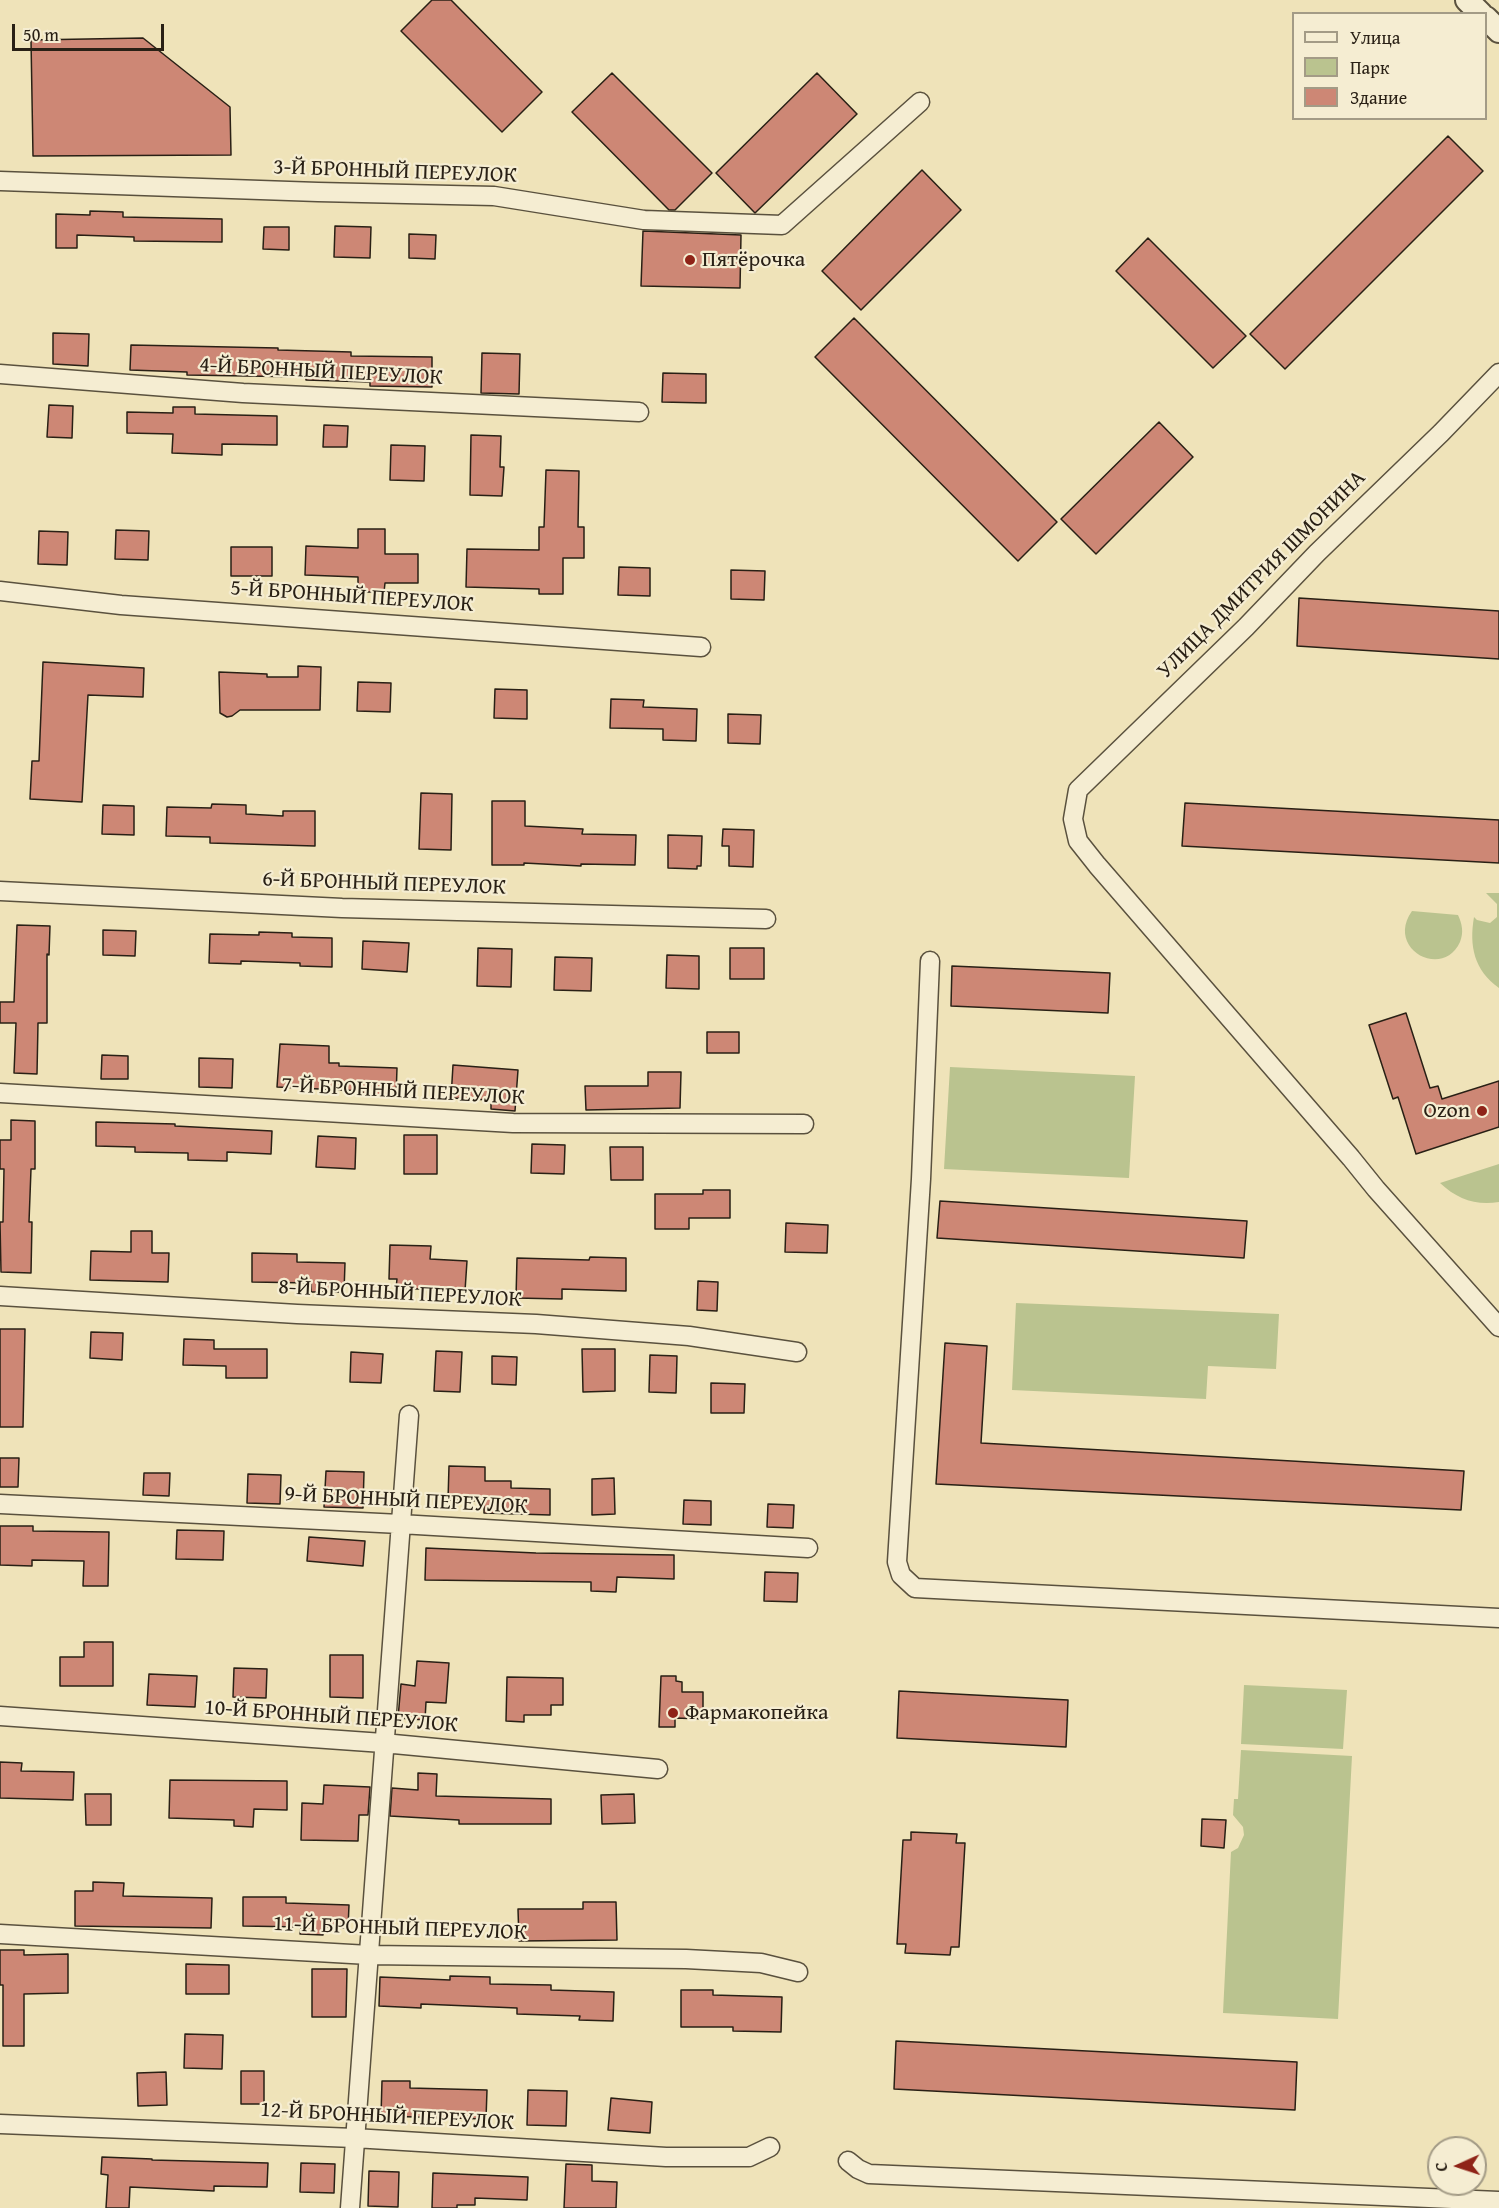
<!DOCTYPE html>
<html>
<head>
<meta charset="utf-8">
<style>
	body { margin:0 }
	#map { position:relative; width:1499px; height:2208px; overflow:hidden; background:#efe3b9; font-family:"Gentium Book Plus",serif }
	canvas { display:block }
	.legend { position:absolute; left:1292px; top:12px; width:195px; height:108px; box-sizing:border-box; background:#f5edd2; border:2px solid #a39b86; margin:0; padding:8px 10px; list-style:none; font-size:18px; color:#292015 }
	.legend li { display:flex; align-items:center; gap:12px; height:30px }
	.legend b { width:30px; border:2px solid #a39b86 }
	.north { position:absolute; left:1427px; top:2136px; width:60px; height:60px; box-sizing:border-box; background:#f5edd2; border:2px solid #a39b86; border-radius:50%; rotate:267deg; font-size:16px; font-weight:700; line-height:24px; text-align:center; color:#292015 }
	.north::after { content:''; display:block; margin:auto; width:21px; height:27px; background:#8f2418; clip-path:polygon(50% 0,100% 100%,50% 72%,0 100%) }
	.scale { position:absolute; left:12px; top:24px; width:152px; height:27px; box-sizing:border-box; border:3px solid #292015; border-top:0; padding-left:8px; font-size:18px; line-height:21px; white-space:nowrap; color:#292015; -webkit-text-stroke:4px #f5edd2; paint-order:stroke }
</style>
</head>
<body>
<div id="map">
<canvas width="1499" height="2208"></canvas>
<ul class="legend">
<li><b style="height:8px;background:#f5edd2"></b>Улица</li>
<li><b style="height:16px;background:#bac38f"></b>Парк</li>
<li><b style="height:16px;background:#cd8775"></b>Здание</li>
</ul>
<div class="north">С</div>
<div class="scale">50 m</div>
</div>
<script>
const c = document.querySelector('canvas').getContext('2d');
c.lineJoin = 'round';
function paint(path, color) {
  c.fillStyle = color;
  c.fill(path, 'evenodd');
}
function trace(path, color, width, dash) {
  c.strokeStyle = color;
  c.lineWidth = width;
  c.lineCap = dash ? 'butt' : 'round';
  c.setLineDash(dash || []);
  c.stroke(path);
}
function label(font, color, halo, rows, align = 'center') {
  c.font = font + ' "Gentium Book Plus",serif';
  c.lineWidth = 4.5;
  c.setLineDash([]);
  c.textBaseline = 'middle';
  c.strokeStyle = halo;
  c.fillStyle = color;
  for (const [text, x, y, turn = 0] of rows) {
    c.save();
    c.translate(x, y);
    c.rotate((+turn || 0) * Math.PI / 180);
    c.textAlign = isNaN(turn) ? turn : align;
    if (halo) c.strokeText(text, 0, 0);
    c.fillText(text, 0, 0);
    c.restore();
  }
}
const green = new Path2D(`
	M1486,893H1499C1499,925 1499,956 1499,988C1474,970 1469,946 1474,917L1477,920L1490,923L1497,917V904Z
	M1412,911L1458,915C1462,924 1464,932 1460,942C1443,980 1385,949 1412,911Z
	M950,1067L1135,1076L1129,1178L944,1169Z
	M1499,1164V1202C1476,1206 1457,1199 1440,1183Z
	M1016,1303L1279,1314L1276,1369L1208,1366L1206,1399L1012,1390Z
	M1244,1685L1347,1690L1343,1749L1241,1744Z
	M1241,1750L1352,1756L1338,2019L1223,2013L1231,1852L1238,1848L1244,1835L1243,1827L1233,1815L1234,1799H1238Z`);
const building = new Path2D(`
	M432,0H451L542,92L502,132L401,31Z
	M143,38L230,107L231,155L33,156L31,40Z
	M612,73L712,173L675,210H669L572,112Z
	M817,73L857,114L755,213L716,173Z
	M1448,136L1483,171L1285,369L1250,334Z
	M922,170L961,210L861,310L822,271Z
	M90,211L123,212V217L222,219V242L134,241V237L77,235V248H56V214L90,215Z
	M335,226L371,227L370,258L334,257Z
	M264,227H289V250L263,249Z
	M643,231L741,235L740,288L641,286Z
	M409,234L436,235L435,259L409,258Z
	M1148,238L1246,336L1213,368L1116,271Z
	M854,318L1057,522L1018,561L815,357Z
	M53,333L89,334L88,366L53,364Z
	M131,345L278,348V350L351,352V356L432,357V387L370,386V382L306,380V377L187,375V372L130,370Z
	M482,353L520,354L519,394L481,393Z
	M663,373L706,374V403L662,402Z
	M49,405L73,406L72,438L47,437Z
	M173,407H195V414L277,416V445L222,444V455L172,453L173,434L127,433V412L173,413Z
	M1159,422L1193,457L1096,554L1061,519Z
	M324,425L348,426L347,447H323Z
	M471,435L501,436L500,467H504L502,496L470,495Z
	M391,445L425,446L424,481L390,480Z
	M546,470L579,471L578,527H584V558H563V594H539V589L466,587L467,549L539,550V527H544Z
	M358,529H385V554H418V583H385L384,592H358V577L305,575L306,546L358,548Z
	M116,530L149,531L148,560L115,559Z
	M39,531L68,532L67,565L38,564Z
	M231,547H272V576H231Z
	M619,567L650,568V596L618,595Z
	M731,570L765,571L764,600L731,599Z
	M1299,598L1499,611V659L1297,646Z
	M43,662L144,668L143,697L88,695L82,802L30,799L32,761H39Z
	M298,666L321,667L320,710H240L232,716L227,717L220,713L219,672L267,674V677H298Z
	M358,682L391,683L390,712L357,711Z
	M495,689L527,690V719L494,718Z
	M611,699L644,700L643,707L697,709L696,741L663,740V729L610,728Z
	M728,714L761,715L760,744L728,743Z
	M421,793L452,794L451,850L419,849Z
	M492,801H525V826L583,829L582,834L636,835L635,865L581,864V866L524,863V865H492Z
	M1185,803L1499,820V863L1182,846Z
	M212,804L246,805V814L283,816V811H315V846L210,843V837L166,836L167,807L211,808Z
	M103,805L134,806V835L102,834Z
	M723,829L754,830L753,867L729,866V846H722Z
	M668,835L702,836L701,866H697V869L668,868Z
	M17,925L50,926L49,955L47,954V1023H38L37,1074L14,1073L16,1023H0V1002H14Z
	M103,930L136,931L135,956L103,955Z
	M259,932L292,933V937L332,938V967L300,966V963L241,961V964L209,963L210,934L259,935Z
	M363,941L409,943L407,972L362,969Z
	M478,948L512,949L511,987L477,986Z
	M730,948H764V979H730Z
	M667,955L699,956V989L666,988Z
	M555,957L592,958L591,991L554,990Z
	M952,966L1110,973L1108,1013L951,1006Z
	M1406,1013L1430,1088L1438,1086L1442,1099L1499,1081V1127L1416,1154L1398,1097L1393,1099L1369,1025Z
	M707,1032H739V1053H707Z
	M280,1044L329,1046V1063H339V1066L397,1068L396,1097L363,1096V1091L277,1087Z
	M102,1055L128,1056V1079H101Z
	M199,1058L233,1059L232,1088L199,1087Z
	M453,1065L518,1070L515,1111L491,1109V1100L451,1098Z
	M648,1072H681L680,1108L586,1110L585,1086H648Z
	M11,1120L35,1121V1169H31L29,1222H32L31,1273L1,1272L0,1222H3L4,1169H0V1140H11Z
	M96,1122L175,1124V1126L272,1131L271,1154L227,1152V1161L188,1160V1153L135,1152V1147L96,1146Z
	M404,1135H437V1174H404Z
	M318,1136L356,1138L355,1169L316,1167Z
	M532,1144L565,1145L564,1174L531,1173Z
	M610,1147H643V1180H611Z
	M703,1190H730V1218H689V1229H655V1194H703Z
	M940,1201L1247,1221L1244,1258L937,1238Z
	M786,1223L828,1225L827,1253L785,1252Z
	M131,1231H152V1253H169L168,1282L90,1280L91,1251L131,1252Z
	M390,1245L431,1246L430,1259L467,1261L465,1291L396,1288L397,1279H389Z
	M252,1253L297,1254V1262L345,1263L344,1292H311V1283L252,1282Z
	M590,1257L626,1258V1291L562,1289V1299L516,1298L517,1258L589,1260Z
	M698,1281L718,1282L717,1311L697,1310Z
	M0,1329H25L23,1427H0Z
	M91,1332L123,1333L122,1360L90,1358Z
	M184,1339L214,1340V1349H267V1378H226V1366L183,1365Z
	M945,1343L987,1346L981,1443L1464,1471L1461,1510L936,1484Z
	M582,1349H615V1391L583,1392Z
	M436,1351L462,1352L460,1392L434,1391Z
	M351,1352L383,1354L381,1383L350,1382Z
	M650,1355L677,1356L676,1393L649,1392Z
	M492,1356L517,1357L516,1385L492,1384Z
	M711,1383L745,1384L744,1413H711Z
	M0,1458H19L18,1487H0Z
	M449,1466L485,1467V1481H511V1488L550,1489V1515L484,1513V1501L448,1500Z
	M326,1471L364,1472L363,1508L324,1507Z
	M144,1473H170L169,1496L143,1495Z
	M248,1474L281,1475L280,1504L247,1503Z
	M614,1478L615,1514L592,1515V1479Z
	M684,1500L711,1501V1525L683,1524Z
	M768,1504L794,1505L793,1528L767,1527Z
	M0,1526H33V1531L109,1532L108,1586H83L84,1561L32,1560V1566L0,1565Z
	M177,1530L224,1531L223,1560L176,1559Z
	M309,1537L365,1541L363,1566L307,1561Z
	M426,1548L536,1553L674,1555V1579L617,1577L616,1592L591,1591V1582L425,1580Z
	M765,1572L798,1573L797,1602L764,1601Z
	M84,1642H113V1686H60V1657H84Z
	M330,1655H363V1698L330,1697Z
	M417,1661L449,1663L446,1703L426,1702L425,1720L398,1718L401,1684L415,1686Z
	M234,1668L267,1669L266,1698L233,1697Z
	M149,1674L197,1676L195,1707L147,1705Z
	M661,1676H676V1681L682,1682V1692H703V1719L675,1718V1727H659Z
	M507,1677L563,1678V1705H551V1715H524V1722L506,1721Z
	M899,1691L1068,1700L1066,1747L897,1738Z
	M0,1762L22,1763L21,1771L74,1772L73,1800L0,1798Z
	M418,1773L437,1774L436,1796L551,1799V1824H459V1820L390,1816L392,1788L418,1790Z
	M170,1780L287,1781V1810L254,1809L253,1827L234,1826V1820L169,1818Z
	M324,1785L370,1787L368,1815H359L358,1841L301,1840L302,1803L323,1804Z
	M85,1794H111V1825H86Z
	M634,1794L635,1823L602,1824L601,1795Z
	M1202,1819L1226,1820L1224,1848L1201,1846Z
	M911,1832L957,1834L956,1843H965L959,1947H951L950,1955L905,1953L906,1944H897L903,1840H911Z
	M93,1882L124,1883L123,1896L212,1898L211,1928L75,1926V1891H93Z
	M243,1897H286V1903L349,1905L348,1928L323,1927V1935L300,1934L301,1927L243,1926Z
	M583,1902H616L617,1940L519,1941L518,1909H583Z
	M0,1950H24V1955L68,1954V1993L24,1994V2046H3V1985H0Z
	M186,1964L229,1965V1994H186Z
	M312,1969H347L346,2017H312Z
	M450,1976L490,1977V1984L551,1985V1990L614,1992L613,2021L579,2020L580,2016L517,2014V2008L421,2004V2008L379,2006L380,1977L450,1980Z
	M681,1990H713V1995L782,1997L781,2032L733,2031V2027H681Z
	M185,2034L223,2035L222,2069L184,2068Z
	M896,2041L1297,2062L1295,2110L894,2089Z
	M241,2071H264V2104H241Z
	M166,2072L167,2105L138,2106L137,2073Z
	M382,2081H410V2088L487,2090L486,2119L381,2116Z
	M528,2090L567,2091L566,2126L527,2125Z
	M611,2098L652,2102L650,2133L608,2130Z
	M102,2157L152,2159V2160L268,2163L267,2187L214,2186V2191L130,2187L129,2208H106L108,2175L101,2174Z
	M301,2163L335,2164L334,2193L300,2192Z
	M566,2164L592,2165V2181L617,2182L616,2208H564Z
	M369,2171L399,2172L398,2207L368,2206Z
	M433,2173L528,2177L527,2200L475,2198V2205H457V2208H432Z`);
const minor = new Path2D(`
	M0,181L318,192L494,196L644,220L782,225L920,102
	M1499,373L1441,433L1317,553L1246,627L1078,790L1073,819L1078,841L1097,865L1351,1158L1376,1189L1499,1327
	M0,374L243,393L639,412
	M0,591L121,605L701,647
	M0,891L342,908L766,919
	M930,961L921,1179L897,1562L901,1575L915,1588L1499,1618
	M0,1093L513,1123L804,1124
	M0,1296L297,1314L536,1324L689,1336L797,1352
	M0,1504L400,1524L808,1548
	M0,1716L383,1743L658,1769
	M0,1934L369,1955L686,1959L761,1963L798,1972
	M0,2124L354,2138L666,2157H749L770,2147
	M848,2161L858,2169L869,2174L1499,2201
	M350,2208L409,1415`);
const tertiary = new Path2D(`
	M1467,0L1481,14
	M1486,18L1499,31`);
const markers = [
	[690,260,6,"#8f2418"],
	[1482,1111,6,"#8f2418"],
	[673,1713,6,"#8f2418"]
];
const streetNames = [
	["3-Й БРОННЫЙ ПЕРЕУЛОК",395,172,2],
	["4-Й БРОННЫЙ ПЕРЕУЛОК",321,372,3],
	["УЛИЦА ДМИТРИЯ ШМОНИНА",1262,575,-45],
	["5-Й БРОННЫЙ ПЕРЕУЛОК",352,597,4],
	["6-Й БРОННЫЙ ПЕРЕУЛОК",384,884,2],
	["7-Й БРОННЫЙ ПЕРЕУЛОК",403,1092,3],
	["8-Й БРОННЫЙ ПЕРЕУЛОК",400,1294,3],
	["9-Й БРОННЫЙ ПЕРЕУЛОК",406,1501,3],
	["10-Й БРОННЫЙ ПЕРЕУЛОК",331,1717,4],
	["11-Й БРОННЫЙ ПЕРЕУЛОК",400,1929,2],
	["12-Й БРОННЫЙ ПЕРЕУЛОК",387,2117,3]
];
const poiNames = [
	["Пятёрочка",702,260],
	["Ozon",1470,1111,"right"],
	["Фармакопейка",685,1713]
];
paint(green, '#bac38f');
paint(building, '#cd8775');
trace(building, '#292015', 1.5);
trace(minor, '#5a513e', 21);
trace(tertiary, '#5a513e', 26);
trace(minor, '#f5edd2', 18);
trace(tertiary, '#f5edd2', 22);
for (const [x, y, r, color] of markers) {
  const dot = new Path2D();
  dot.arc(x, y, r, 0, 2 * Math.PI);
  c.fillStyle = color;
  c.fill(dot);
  trace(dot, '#f5edd2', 2);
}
label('22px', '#292015', '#f5edd2', streetNames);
label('22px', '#292015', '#f5edd2', poiNames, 'left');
</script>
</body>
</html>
